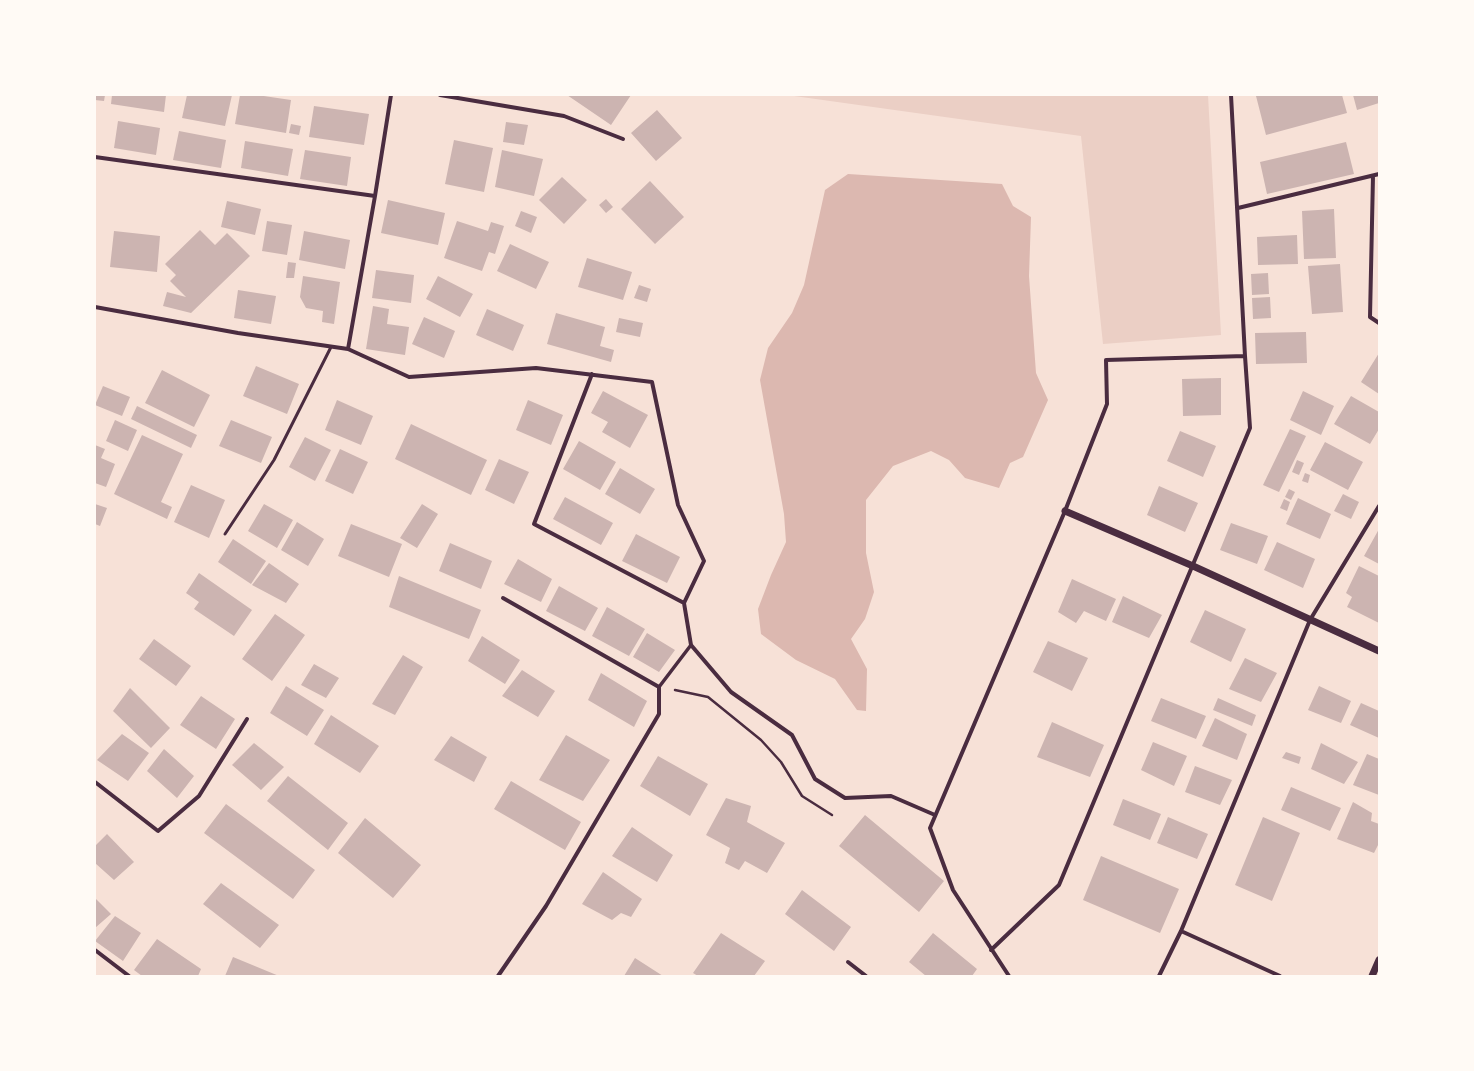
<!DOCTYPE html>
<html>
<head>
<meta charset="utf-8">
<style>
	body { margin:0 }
	#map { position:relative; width:1474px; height:1071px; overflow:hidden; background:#f7e1d7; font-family:"PT Sans",sans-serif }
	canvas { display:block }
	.frame { position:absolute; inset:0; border:96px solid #fffaf5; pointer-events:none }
</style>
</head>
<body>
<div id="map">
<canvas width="1474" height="1071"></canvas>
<div class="frame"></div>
</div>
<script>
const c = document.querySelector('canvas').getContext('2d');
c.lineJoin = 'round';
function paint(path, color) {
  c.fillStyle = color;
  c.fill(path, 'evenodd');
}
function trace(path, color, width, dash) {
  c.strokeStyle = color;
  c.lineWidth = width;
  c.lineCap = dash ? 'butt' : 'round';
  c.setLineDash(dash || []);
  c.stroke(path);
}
const green = new Path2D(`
	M787,95H1208L1221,335L1103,344L1081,136Z`);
const water = new Path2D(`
	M848,174L1002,184L1013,206L1031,217L1029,276L1036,373L1048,400L1023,457L1010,463L999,488L965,478L949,460L931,451L893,466L866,500V553L874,592L865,619L851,639L867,669L866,711L857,710L835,679L796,660L761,634L758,609L771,575L786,542L784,514L760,380L768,348L792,313L804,285L825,190Z`);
const building = new Path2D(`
	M95,95H105L104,101L95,100Z
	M112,95H166L164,112L111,104Z
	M187,95H232L225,126L182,118Z
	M240,95H257L291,100L286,133L235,124Z
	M567,95H631L611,125Z
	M1261,95H1342L1347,113L1266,135L1256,96Z
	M1353,95H1379V103L1357,110Z
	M314,106L369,114L364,145L309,137Z
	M657,110L682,138L656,161L631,133Z
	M118,121L160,128L156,155L114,148Z
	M506,122L528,125L524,145L503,142Z
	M291,124L301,126L299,135L289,133Z
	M179,131L226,140L221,168L173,160Z
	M454,140L493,148L484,192L445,184Z
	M245,141L293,149L288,176L241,168Z
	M1346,142L1354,174L1267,194L1260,162Z
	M305,150L351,157L347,186L300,179Z
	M502,150L543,159L534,196L495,187Z
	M562,177L587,200L564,224L539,200Z
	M650,181L684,217L655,244L621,209Z
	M606,199L613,207L606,213L599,205Z
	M388,200L445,213L438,245L381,233Z
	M227,201L261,209L255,235L221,227Z
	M1334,209L1336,258L1304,259L1302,211Z
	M521,211L537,217L531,233L515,226Z
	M267,221L292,225L287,255L262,251Z
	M457,221L488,231L491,222L504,226L495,254L489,252L482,271L444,258Z
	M200,230L215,245L227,233L250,256L191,313L163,306L167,292L186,297L170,281L176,275L165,264Z
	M114,231L160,236L157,272L110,267Z
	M304,231L350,240L345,269L299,260Z
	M1297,235L1298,264L1258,265L1257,237Z
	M510,244L549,262L536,289L497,271Z
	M587,258L632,272L623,300L578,287Z
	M288,262L296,263L294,278H286Z
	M1340,264L1343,312L1312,314L1308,266Z
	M376,270L414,275L411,303L372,298Z
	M1268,273L1269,294L1252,295L1251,274Z
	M303,276L340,282L334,324L322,322L323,311L306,308L300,297Z
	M438,276L473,294L460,317L426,299Z
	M639,285L651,289L647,302L634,298Z
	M238,290L276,296L271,324L234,318Z
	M1270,297L1271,318L1253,319L1252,298Z
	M373,306L389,309L387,324L409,327L405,355L366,349Z
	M487,309L524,325L513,351L476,335Z
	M556,313L605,327L600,346L614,350L611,362L547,344Z
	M424,317L455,331L444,358L412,344Z
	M619,318L643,323L640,337L616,332Z
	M1306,332L1307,363L1256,364L1255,333Z
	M1379,353V394L1361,382Z
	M256,366L299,384L287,414L243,396Z
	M162,370L210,395L194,427L145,403Z
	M1221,378V415L1183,416L1182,379Z
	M103,386L130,397L122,416L95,405Z
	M603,391L648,415L630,448L602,432L608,422L591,413Z
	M1303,391L1334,406L1321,435L1290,420Z
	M1351,396L1379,412V429L1370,444L1334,424Z
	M337,400L373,416L361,445L325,430Z
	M528,400L563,415L551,445L516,430Z
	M137,406L197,435L191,448L131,419Z
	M115,420L137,430L128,451L106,441Z
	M231,420L272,437L261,463L219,446Z
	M411,424L487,460L471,495L395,459Z
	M1290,429L1306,436L1279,492L1263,485Z
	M1180,431L1216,446L1203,477L1167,461Z
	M142,435L183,454L161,502L172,507L167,519L114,494Z
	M305,437L331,450L315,481L289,467Z
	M579,441L616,462L600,490L563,469Z
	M1325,442L1363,462L1348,490L1310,470Z
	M95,445L105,449L101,458L115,464L106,487L95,483Z
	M340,449L368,462L353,494L325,481Z
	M499,459L529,472L514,504L485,490Z
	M1297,460L1304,463L1299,475L1292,472Z
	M620,468L655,489L640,514L605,494Z
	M1305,473L1310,475L1308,483L1302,481Z
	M191,485L225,500L209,538L174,522Z
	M1159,486L1198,503L1185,532L1147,515Z
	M1289,489L1295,492L1291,500L1285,497Z
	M1343,494L1359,502L1351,519L1334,511Z
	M565,497L613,523L601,545L553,519Z
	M1298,498L1331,514L1320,539L1286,524Z
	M1284,499L1290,502L1287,511L1280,508Z
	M95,504L107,508L100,526L95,524Z
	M264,504L293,520L277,548L248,531Z
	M422,504L438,514L417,548L400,538Z
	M297,522L324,539L308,566L281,550Z
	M1231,523L1268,536L1257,564L1220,550Z
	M351,524L402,544L389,577L338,556Z
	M1379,529V564L1364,556Z
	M636,534L680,557L667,583L622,561Z
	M233,539L266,561L251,584L218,562Z
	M1277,542L1315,559L1303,588L1264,570Z
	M450,543L492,561L481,589L439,571Z
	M518,559L552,579L541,602L504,584Z
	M269,563L299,584L286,603L252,585Z
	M1359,566L1379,576V623L1347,607L1352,597L1346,593Z
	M199,573L252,610L234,636L194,609L199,602L186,593Z
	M399,576L481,610L469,639L389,607Z
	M1072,579L1116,599L1106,621L1084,611L1076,623L1058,612Z
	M559,586L598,608L585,631L546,611Z
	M1123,596L1162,615L1149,638L1112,622Z
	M607,607L645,629L629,656L592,636Z
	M1205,610L1246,629L1231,662L1190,642Z
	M275,614L305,635L272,681L242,659Z
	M647,633L675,650L659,672L633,657Z
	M482,636L520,660L505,684L468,661Z
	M154,639L191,666L176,686L139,659Z
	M1048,641L1088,658L1072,691L1033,672Z
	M403,655L423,667L395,715L372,704Z
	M1245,658L1277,673L1261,702L1229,689Z
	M314,664L339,678L326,698L301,685Z
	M522,670L555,691L538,717L502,696Z
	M601,673L647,701L634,727L588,700Z
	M286,686L324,710L307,736L270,713Z
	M1319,686L1351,701L1341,723L1308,710Z
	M130,688L170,728L151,748L113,711Z
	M201,696L235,719L216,749L180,725Z
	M1161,698L1206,716L1196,739L1151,721Z
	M1218,698L1256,715L1252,726L1213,710Z
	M1361,703L1379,711V738L1350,725Z
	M331,715L379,746L360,773L314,744Z
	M1215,718L1247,734L1237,760L1202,746Z
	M1052,722L1104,745L1090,777L1037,757Z
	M122,734L149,753L128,781L97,760Z
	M566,735L610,760L583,801L539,780Z
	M451,736L487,757L474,782L434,760Z
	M1153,742L1187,756L1174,786L1141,770Z
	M254,743L284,767L261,790L232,765Z
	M1321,743L1358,762L1344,784L1311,769Z
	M164,749L194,776L177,798L147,771Z
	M1286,752L1301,757L1299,764L1282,758Z
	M1367,754L1379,759V795L1353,785Z
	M658,756L708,784L690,816L640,786Z
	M1195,766L1232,780L1220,805L1185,792Z
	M288,776L348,823L328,850L267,801Z
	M511,781L581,822L565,850L494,809Z
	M1291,787L1341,808L1330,831L1281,810Z
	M726,798L751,806L747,822L785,843L767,873L745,861L739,870L725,863L730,848L706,835Z
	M1123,799L1161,814L1150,840L1113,825Z
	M1353,802L1372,813L1371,821L1379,824V843L1374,853L1337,839Z
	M226,804L315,870L293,899L204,833Z
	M865,815L944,881L919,912L839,846Z
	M1168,817L1208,834L1197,859L1157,843Z
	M1263,817L1300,833L1272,901L1235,885Z
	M365,818L421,865L393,898L338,853Z
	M632,827L673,855L657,882L612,856Z
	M107,834L134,862L114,880L95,863V846Z
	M1101,856L1179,889L1160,933L1083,900Z
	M603,872L642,899L631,917L621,913L612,920L582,904Z
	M221,883L279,925L260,948L203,904Z
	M802,890L851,927L834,951L785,914Z
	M95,898L111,914L95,928Z
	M115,916L141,933L123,961L95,941Z
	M721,933L765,961L754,976H698L693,973Z
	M933,933L977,969L972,976H926L909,962Z
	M157,939L201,969L198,976H142L134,970Z
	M233,957L279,976H225Z
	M635,958L663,976H624Z`);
const path = new Path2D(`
	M675,690L708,697L761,740L781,762L802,796L832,815`);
const service = new Path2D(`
	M225,534L274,460L331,347`);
const pedestrian = new Path2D(`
	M659,687L691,645`);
const minor = new Path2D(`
	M440,95L564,116L623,139
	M95,157L375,196L391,95
	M1373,176L1370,317L1379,323
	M375,196L348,349L409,377L536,368L652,382L678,505L704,561L684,603L691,645L731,692L792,735L815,779L845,798L891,796L935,815
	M1238,208L1379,174
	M95,307L238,333L348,349
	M592,374L534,524L684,603
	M95,782L158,831L199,796L247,719
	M1181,931L1280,976
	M95,950L129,976
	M991,950L1059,885L1250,428L1245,356L1231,95
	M848,962L866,976
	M498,976L546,906L659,714V687L503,598
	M1009,976L953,890L930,828L1065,511L1107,404L1106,360L1245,356
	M1159,976L1181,931L1310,620L1379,506`);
const tertiary = new Path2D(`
	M1065,511L1193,566L1379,651
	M1372,976L1379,960`);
paint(green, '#ebcfc5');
paint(water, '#dcb8b0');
paint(building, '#ccb4b1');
trace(path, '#4a2c40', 2.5);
trace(service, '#4a2c40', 3);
trace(pedestrian, '#4a2c40', 3.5);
trace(minor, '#4a2c40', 4);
trace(tertiary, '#4a2c40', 7);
</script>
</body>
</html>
